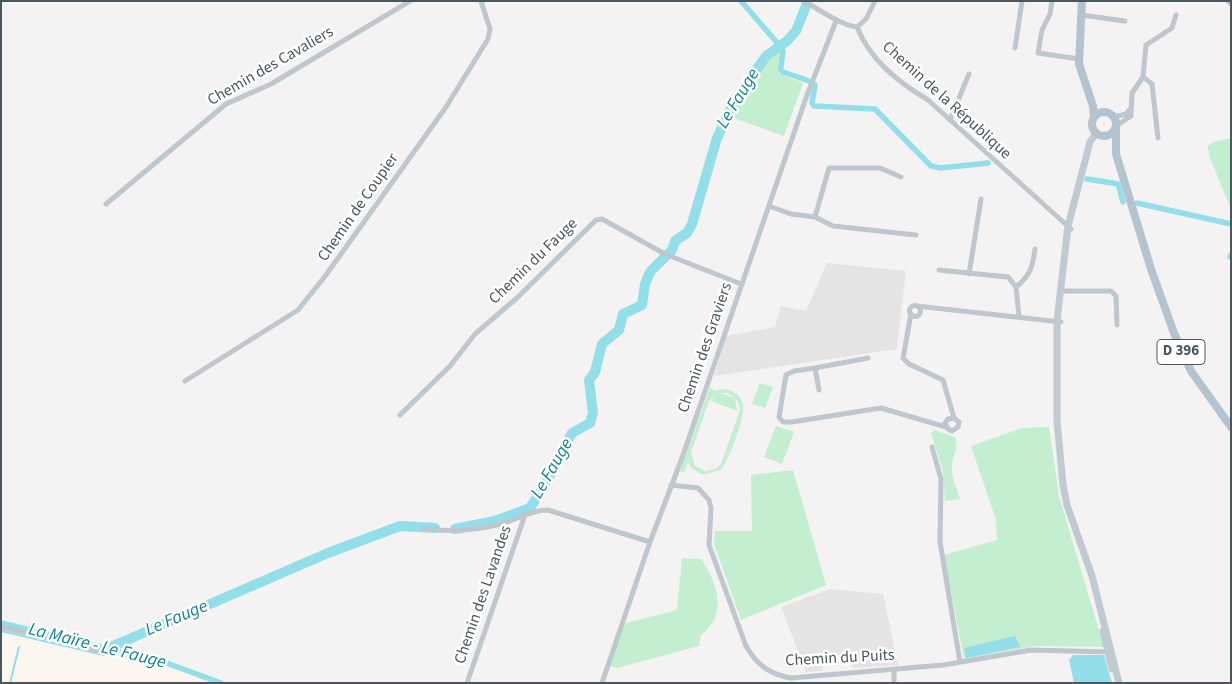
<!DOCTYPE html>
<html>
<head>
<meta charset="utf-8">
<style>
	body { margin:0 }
	#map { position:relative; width:1232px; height:684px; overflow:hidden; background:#f4f2f2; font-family:"Source Sans 3",sans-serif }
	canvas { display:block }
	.frame { position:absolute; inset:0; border:2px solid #4a575f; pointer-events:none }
</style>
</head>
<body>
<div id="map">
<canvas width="1232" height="684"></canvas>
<div class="frame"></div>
</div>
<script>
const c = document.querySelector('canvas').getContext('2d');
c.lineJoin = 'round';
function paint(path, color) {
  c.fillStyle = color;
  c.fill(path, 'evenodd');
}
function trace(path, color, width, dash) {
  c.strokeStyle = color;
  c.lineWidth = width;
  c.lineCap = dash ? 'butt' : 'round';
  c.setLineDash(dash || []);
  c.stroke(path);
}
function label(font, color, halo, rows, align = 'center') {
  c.font = font + ' "Source Sans 3",sans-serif';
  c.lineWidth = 5;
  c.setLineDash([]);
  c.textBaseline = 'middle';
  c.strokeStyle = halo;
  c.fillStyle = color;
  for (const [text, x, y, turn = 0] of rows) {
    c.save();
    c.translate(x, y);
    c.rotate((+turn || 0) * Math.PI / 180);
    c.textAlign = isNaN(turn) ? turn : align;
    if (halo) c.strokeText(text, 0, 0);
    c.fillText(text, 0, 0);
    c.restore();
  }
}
const commercial = new Path2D(`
	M1,632L133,660L196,677L205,683H1Z`);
const education = new Path2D(`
	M827,263L906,271L897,349L714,376L726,336L775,327L781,306L806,311Z
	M830,589L883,594L898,665L852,668L850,661L841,655L828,658L822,666L823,671L806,672L781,607Z`);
const green = new Path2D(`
	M779,48L782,53L778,73L803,83L784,136L728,116C740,92 756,64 779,48Z
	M1231,138V209L1209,156L1208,146L1213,142Z
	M760,383L773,387L765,408L752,404Z
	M710,387L714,391C728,385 745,394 743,411C742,424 729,459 721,470L703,475L692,469L688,462L684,473L680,471ZM719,393L711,401L737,411L735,398L720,393C731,391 739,399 740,410L721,464L716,469L705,471L695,466L691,452L709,401Z
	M776,426L794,432L782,464L764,457Z
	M1049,427L1059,496L1104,647L1035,646L964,659L944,555L997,540L996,520L971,446L1022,428Z
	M934,430L955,437C959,448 953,454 952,464C950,474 957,489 960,499L945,501L943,471L931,433Z
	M793,470L826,585L741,620L714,544L715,531H752L751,475Z
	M682,558L701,559C718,584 728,615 701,635L699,646L617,668L609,666L623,624L677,610Z`);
const water = new Path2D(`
	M1015,636L1020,647L966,658L964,648Z
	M1073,655H1104L1112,683H1074L1069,660Z`);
const stream = new Path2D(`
	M1,631L104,655L106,649
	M10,683L19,647`);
const canal = new Path2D(`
	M741,1L779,45
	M781,47L783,51L781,67
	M781,70L783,72L809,81
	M813,84L815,85L812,103L814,106L875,109L931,166L941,168L988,163
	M1087,179L1118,184L1123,202
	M1137,203L1231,224
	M1230,257L1231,255
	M1,623L164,662L221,683`);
const river = new Path2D(`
	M455,529L495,521L530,508L554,469L572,433L590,423L593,413L589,380L595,372L602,344L619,330L623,314L642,305L645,284L650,272L672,250L675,241L687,233L692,224L717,138L734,102L766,56L787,41L796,31L806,6
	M106,649L328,553L400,526L435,528`);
const street = new Path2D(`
	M803,1C821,10 838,24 857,27
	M1052,1L1050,14L1042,30L1038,53L1079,59
	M1228,1L1231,4
	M1081,15L1125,21
	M857,27C870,60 898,82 928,100L1071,229
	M857,27L866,19L875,1
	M1015,48L1022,1
	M1143,77L1152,84L1158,138
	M1114,117L1126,114L1131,108
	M950,120L969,74
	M1116,126L1131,116L1132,93L1143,77L1146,45L1172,28L1176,15
	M106,204L226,104L271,84L410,1
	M769,206L791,214L815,217L833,226L916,235
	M815,217L829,168H880L901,177
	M939,270L1008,277L1016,287L1019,317
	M969,274L981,199
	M1016,287C1030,276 1033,266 1035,249
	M1064,291H1111L1116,296L1117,325
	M909.5 311a5.5 5.5 0 1 1 11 0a5.5 5.5 0 1 1-11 0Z
	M917,306L1061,322
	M911,314L903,358L909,364L943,380L954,418L959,422L958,427L952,431L948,429L945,423L948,419L954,418
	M815,368L868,358
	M185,381L298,310L326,275L446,107L488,39L490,29L481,1
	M819,390L815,368L794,371L786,375L779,417L783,422H792L881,408L946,427
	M400,415L450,366L475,334L518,297L596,220L602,219L665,254L741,284
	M932,447L941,479L940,542L960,662
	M671,485L698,488L709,500L711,508L709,545L746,646C757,665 769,674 791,678L943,665L1031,650L1109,652
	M423,529C450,532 476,531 504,523C519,518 532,510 548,510L650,542
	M1,627L102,651
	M894,670V683
	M467,683L525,515
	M602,683L650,542L682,458L806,98L836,21`);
const secondary = new Path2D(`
	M1096,133L1090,142L1068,226L1057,321V421L1063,485L1067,505L1092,576L1119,683
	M1103,631L1112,669`);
const primary = new Path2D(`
	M1082,1L1079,64L1093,106L1094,117
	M1092 124a12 12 0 1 1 24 0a12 12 0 1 1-24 0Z
	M1116,128V154L1151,269L1174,333L1191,371L1231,427`);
const shields = [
	[1181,352,48]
];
const shieldNames = [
	["D 396",1181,352]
];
const streetNames = [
	["Chemin des Cavaliers",271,67,-30],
	["Chemin de la République",946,101,42],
	["Chemin de Coupier",359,208,-55],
	["Chemin du Fauge",534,262,-44],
	["Chemin des Graviers",706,348,-71],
	["Chemin des Lavandes",484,595,-71],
	["Chemin du Puits",840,659,-3]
];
const waterNames = [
	["Le Fauge",739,99,-59],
	["Le Fauge",553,469,-60],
	["Le Fauge",177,619,-23],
	["La Maïre - Le Fauge",97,647,14]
];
paint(commercial, '#fcf7ee');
paint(education, '#e5e3e4');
paint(green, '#c3eed0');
paint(water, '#92dee9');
trace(stream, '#92dee9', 2);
trace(canal, '#92dee9', 5.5);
trace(river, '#92dee9', 10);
trace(street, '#bec7cd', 5);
trace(secondary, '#bfcad2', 7);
trace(primary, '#b3c3cf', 8);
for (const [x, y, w] of shields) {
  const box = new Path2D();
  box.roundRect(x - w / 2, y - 12.5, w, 25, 4);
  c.fillStyle = '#fff';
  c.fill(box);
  trace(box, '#4a575f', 1);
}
label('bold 15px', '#4a575f', null, shieldNames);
label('16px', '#4a575f', '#fff', streetNames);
label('italic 18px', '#128292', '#fff', waterNames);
</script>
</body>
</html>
